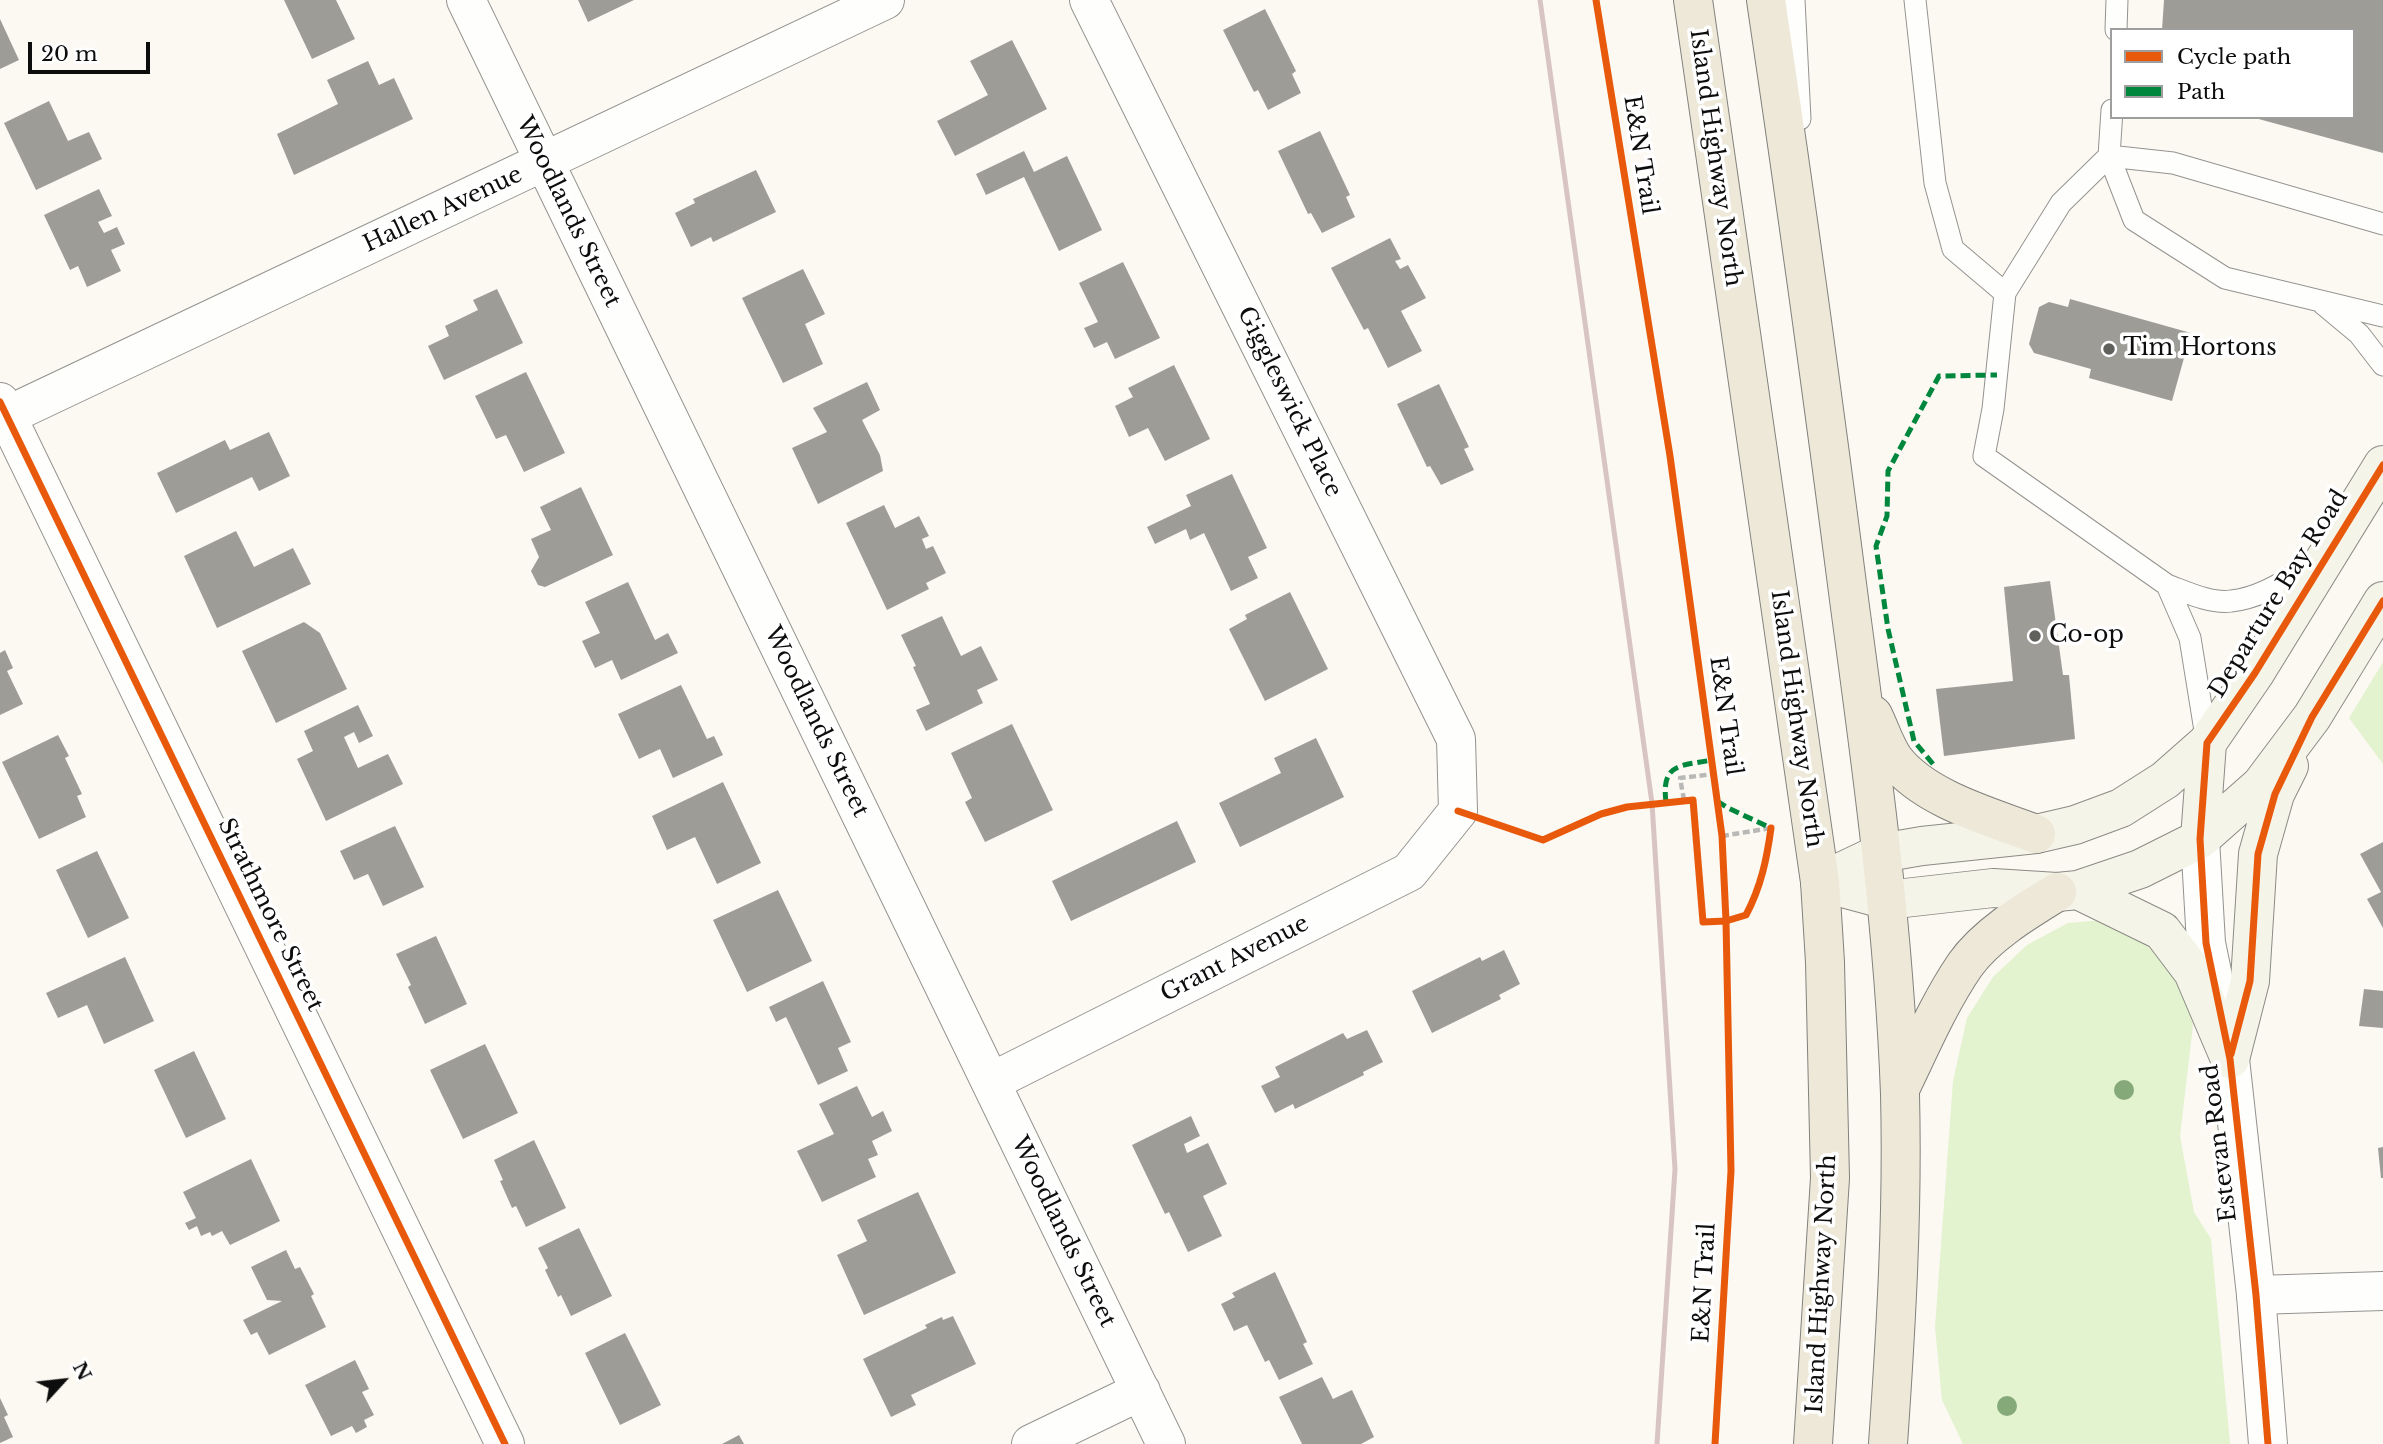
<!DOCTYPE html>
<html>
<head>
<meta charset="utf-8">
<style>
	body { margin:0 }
	#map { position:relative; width:2383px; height:1444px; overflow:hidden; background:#fbf9f1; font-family:"Libre Baskerville",serif }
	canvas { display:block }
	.legend { position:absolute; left:2110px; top:28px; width:245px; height:91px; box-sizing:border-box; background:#fff; border:2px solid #9e9e9e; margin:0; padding:9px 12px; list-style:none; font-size:21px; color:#0d0d0d }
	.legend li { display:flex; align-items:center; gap:14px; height:35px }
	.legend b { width:35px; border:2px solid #9e9e9e }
	.north { position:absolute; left:28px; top:1346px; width:70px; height:70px; -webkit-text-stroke:5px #fff; paint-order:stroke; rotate:63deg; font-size:19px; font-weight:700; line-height:28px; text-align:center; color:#0d0d0d }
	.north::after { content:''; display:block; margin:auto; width:24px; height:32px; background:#0d0d0d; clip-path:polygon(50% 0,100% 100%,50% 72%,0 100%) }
	.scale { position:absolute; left:28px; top:42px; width:122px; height:32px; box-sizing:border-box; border:4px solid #0d0d0d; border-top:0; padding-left:9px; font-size:21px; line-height:24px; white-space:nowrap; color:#0d0d0d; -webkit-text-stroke:5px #fff; paint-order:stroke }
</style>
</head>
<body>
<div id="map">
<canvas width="2383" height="1444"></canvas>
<ul class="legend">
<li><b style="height:9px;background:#e8590c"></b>Cycle path</li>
<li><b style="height:9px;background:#00873e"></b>Path</li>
</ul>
<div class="north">N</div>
<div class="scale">20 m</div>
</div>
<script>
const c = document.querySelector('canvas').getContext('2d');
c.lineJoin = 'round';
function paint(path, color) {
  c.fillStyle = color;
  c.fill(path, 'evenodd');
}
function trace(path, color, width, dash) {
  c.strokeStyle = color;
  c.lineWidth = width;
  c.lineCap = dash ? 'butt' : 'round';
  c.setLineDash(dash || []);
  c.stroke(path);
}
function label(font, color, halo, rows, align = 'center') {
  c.font = font + ' "Libre Baskerville",serif';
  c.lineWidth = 7;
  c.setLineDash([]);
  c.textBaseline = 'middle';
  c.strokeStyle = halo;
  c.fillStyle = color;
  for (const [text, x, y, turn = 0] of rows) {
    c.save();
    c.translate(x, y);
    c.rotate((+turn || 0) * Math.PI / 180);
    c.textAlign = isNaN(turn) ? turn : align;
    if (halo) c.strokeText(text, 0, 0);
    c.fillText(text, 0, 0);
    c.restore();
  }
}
const green = new Path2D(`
	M2383,662V764L2349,718Z
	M2104,920L2131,925L2180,972L2193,1025L2180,1136L2194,1212L2211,1239L2230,1444H1963L1942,1400L1935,1327L1953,1081L1967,1018L1993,977L2027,945L2068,923Z`);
const building = new Path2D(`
	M284,0H336L355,39L312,59Z
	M578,0H634L588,22Z
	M2164,0H2383V153L2255,118L2353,117V30H2162Z
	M1265,9L1296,71L1292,74L1301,93L1268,110L1258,90L1254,92L1223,30Z
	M0,19L19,60L0,69Z
	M1012,40L1047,109L955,156L937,121L988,95L970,61Z
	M368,61L379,85L394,78L413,119L294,175L277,134L338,104L327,80Z
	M49,101L68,141L89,132L102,159L36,190L4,123Z
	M1320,131L1350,195L1346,197L1355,217L1322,233L1311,213L1308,214L1278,151Z
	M1024,151L1034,172L1067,156L1102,230L1059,251L1024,177L986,195L976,174Z
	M756,170L776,212L713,242L711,237L691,247L675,213L695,203L693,199Z
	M99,189L112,216L98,222L104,233L117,227L125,244L111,250L121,271L87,287L78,266L70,270L44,215Z
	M1390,238L1401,259L1395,261L1400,269L1408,265L1426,298L1401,311L1422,351L1388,368L1368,328L1364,330L1331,268Z
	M1123,262L1160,338L1115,359L1107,342L1094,348L1084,328L1098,322L1079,283Z
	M803,269L825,314L805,324L823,364L783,383L742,298Z
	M497,289L523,343L444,380L428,346L449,336L445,326L478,310L473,300Z
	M2070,299L2191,333L2172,401L2089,378L2091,369L2034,353L2029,344L2039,307L2049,302L2068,307Z
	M1174,365L1210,439L1165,461L1148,428L1129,437L1115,406L1133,397L1128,388Z
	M526,372L565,453L524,472L506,435L496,439L475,396Z
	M867,382L880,410L862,420L880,455L883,471L818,504L792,448L827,432L813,408Z
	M1439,384L1469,447L1464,449L1474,470L1441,485L1430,466L1427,467L1397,404Z
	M269,432L290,476L259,491L252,477L176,513L157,473L225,440L230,450Z
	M1232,474L1267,548L1248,557L1258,578L1231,591L1204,533L1190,540L1186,529L1155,544L1147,527L1191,506L1186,495Z
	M581,487L613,555L545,587L538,585L531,571L539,557L531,539L551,530L540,507Z
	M884,505L895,528L919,516L929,536L922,539L926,549L933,546L946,573L926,583L929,589L887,610L846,523Z
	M236,531L254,567L293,548L311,584L217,628L184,556Z
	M2050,581L2063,675H2069L2075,739L1944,756L1936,689L2013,681L2004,587Z
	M628,582L655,640L668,633L678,653L621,680L612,660L595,668L582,641L600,633L585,602Z
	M1290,592L1328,669L1265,701L1229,629L1247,619L1245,615Z
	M942,616L961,656L981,646L998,680L977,690L983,703L926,731L916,710L930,704L913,667L916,666L901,635Z
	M304,622L320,633L347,689L276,723L242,651Z
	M5,650L13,668L7,671L23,704L0,715V653Z
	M681,685L707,739L714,736L723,755L673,778L660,749L639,759L618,714Z
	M358,705L373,736L359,743L354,732L344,737L358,768L388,754L403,784L326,821L297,759L313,751L304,731Z
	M1012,724L1053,810L985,842L965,802L972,798L951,753Z
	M58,735L69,756L65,758L82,794L77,796L86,817L39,839L2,762Z
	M1316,738L1344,797L1240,847L1219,803L1281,773L1274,758Z
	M723,782L761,863L717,884L695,837L667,850L652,816Z
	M1177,821L1196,862L1071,921L1052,881Z
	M395,826L424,887L383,906L368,874L354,880L340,851Z
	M2383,842V928L2367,899L2381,892L2360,854Z
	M97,851L129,918L88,938L56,870Z
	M778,890L812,961L747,992L713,920Z
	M436,936L467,1004L425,1024L408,987L411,985L396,954Z
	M1504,950L1520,984L1499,995L1501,999L1432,1033L1412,991L1480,957L1482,961Z
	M125,957L154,1021L104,1044L87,1005L58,1018L46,993Z
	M823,981L851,1042L838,1048L848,1071L818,1085L786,1017L776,1022L769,1007Z
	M2364,989L2383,991V1028L2359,1026Z
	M1367,1030L1383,1062L1363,1072L1364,1075L1295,1109L1293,1104L1275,1113L1261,1086L1280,1077L1275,1067L1343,1033L1347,1039Z
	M485,1044L518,1113L463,1139L430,1070Z
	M194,1051L226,1119L186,1138L154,1070Z
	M857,1086L872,1117L883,1111L892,1131L872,1141L878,1155L868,1159L876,1177L822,1202L797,1151L834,1134L819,1104Z
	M1191,1116L1200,1136L1184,1144L1187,1153L1208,1143L1227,1184L1203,1196L1222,1236L1188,1252L1169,1212L1165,1214L1132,1145Z
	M534,1140L566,1208L526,1227L516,1206L512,1208L500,1181L503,1180L494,1160Z
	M2383,1147V1178H2381L2378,1148Z
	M251,1159L280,1221L230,1245L222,1231L212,1236L210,1232L201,1236L197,1226L189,1230L185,1223L196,1218L183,1192Z
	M918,1192L956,1273L864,1315L837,1255L867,1241L857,1220Z
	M579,1228L612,1296L571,1316L561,1295L558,1297L545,1270L548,1268L538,1248Z
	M286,1250L295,1269L300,1267L314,1294L311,1296L326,1327L269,1355L257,1332L251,1335L243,1320L282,1301L267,1300L251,1267Z
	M1275,1272L1307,1342L1303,1344L1313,1364L1279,1380L1269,1360L1265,1362L1247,1325L1234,1331L1221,1304L1235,1297L1232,1293Z
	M953,1316L976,1364L911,1395L916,1405L891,1417L863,1359L927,1328L925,1325L942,1317L943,1320Z
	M625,1333L661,1405L620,1425L585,1353Z
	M355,1360L369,1389L362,1392L374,1415L364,1420L367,1427L356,1433L352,1426L331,1436L305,1385Z
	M1322,1377L1333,1399L1352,1390L1374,1437L1361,1444H1302L1279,1397Z
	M0,1398L8,1415L4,1417L13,1437L0,1443Z
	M739,1435L744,1444H722Z`);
const path = new Path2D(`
	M1684,800L1680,778L1714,774
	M1722,836L1771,828`);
const service = new Path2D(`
	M1794,0L1800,119
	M1915,0L1935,183L1953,249L2005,293
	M2116,30L2117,0
	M2112,110L2109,156L2061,203L2005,293L1993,409L1984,456L2167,585C2186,592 2211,604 2231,601C2262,598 2289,578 2316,563
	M2383,224L2173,163L2109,156L2134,220L2225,278L2383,316
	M2323,304L2359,334L2383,365
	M2167,585L2190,638L2207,743`);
const minor = new Path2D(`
	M466,0L1166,1444
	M0,419L885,0
	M991,1082L1409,872L1458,811L1456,739L1089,0
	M2256,1295L2383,1291
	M1031,1444L1141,1391`);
const tertiary = new Path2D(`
	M0,402L505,1444
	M2200,839L2206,943L2230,1059L2256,1295L2268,1444`);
const secondary = new Path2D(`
	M2200,839L2207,743
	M1820,882L1881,853L1922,846L2036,834L2075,825L2121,808L2165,780L2207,743L2255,673L2383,465
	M1820,882L1887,900L1993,888L2057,892L2078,890L2140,869L2200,839L2261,785L2312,717L2383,601
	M2078,890L2162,931L2193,972L2230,1059
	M2230,1059L2250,981L2258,854L2275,794L2289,766`);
const primary = new Path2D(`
	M1693,0L1820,882L1825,962L1830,1178L1813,1444
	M1766,0C1796,202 1824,405 1850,607C1872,769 1894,931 1900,1094C1903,1211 1896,1328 1888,1444
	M1873,715C1880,729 1885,746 1894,759C1924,799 1991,817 2036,834
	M1900,1089C1920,1048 1939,1003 1965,965C1986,935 2026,911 2057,892`);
const rail = new Path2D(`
	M1540,0L1652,803L1675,1169L1657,1444`);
const quiet = new Path2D(`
	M1933,764L1914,741L1888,629L1876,546L1887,516L1888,471L1939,376L1997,375
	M1717,801L1728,808L1771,828
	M1666,802C1661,763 1680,766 1712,760`);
const cycleway = new Path2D(`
	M1596,0L1670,456L1722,836L1726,921L1731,1171L1715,1444
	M0,402L505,1444
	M1458,811L1543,840L1601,814L1627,807L1693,800L1703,922L1726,921L1746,915C1761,887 1767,858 1771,828
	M2231,1054L2250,981L2258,854L2275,794L2312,717L2383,601
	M2268,1444L2256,1295L2230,1059L2206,943L2200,839L2207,743L2255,673L2383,465`);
const trees = [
	[2124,1090],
	[2007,1406]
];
const markers = [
	[2109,349,7,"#60605d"],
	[2035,636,7,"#60605d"]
];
const streetNames = [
	["E&N Trail",1640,155,81],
	["Island Highway North",1715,158,82],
	["Hallen Avenue",443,210,-25],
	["Woodlands Street",568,212,64],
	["Giggleswick Place",1289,402,64],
	["Departure Bay Road",2279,594,-58],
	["E&N Trail",1725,716,82],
	["Island Highway North",1796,719,82],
	["Woodlands Street",816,722,64],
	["Strathmore Street",270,915,64],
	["Grant Avenue",1235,959,-27],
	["Estevan Road",2220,1143,-97],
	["Woodlands Street",1063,1232,64],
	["E&N Trail",1705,1283,-87],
	["Island Highway North",1822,1284,-87]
];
const poiNames = [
	["Tim Hortons",2123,349],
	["Co-op",2049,636]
];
paint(green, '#e3f2cf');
paint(building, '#9e9c97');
trace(service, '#949390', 23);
trace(minor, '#949390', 40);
trace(tertiary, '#949390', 40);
trace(secondary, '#8b8a86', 40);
trace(primary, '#81817d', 40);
trace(path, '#b8b8b6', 4.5, [7, 3.5]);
trace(service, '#fefefd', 21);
trace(minor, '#fefefd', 38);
trace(tertiary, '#fefefd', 38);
trace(secondary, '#f5f4e8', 38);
trace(primary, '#ede8d8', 38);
trace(rail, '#d8c4c3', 5);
trace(quiet, '#00873e', 5, [10, 5]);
trace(cycleway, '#e8590c', 7);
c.fillStyle = '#86a97a';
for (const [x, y] of trees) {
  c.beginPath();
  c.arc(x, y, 10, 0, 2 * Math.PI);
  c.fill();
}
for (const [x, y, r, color] of markers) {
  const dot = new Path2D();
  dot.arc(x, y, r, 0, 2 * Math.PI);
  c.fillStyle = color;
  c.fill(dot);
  trace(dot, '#fff', 2.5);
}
label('23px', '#0d0d0d', '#fff', streetNames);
label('23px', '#0d0d0d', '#fff', poiNames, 'left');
</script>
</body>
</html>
